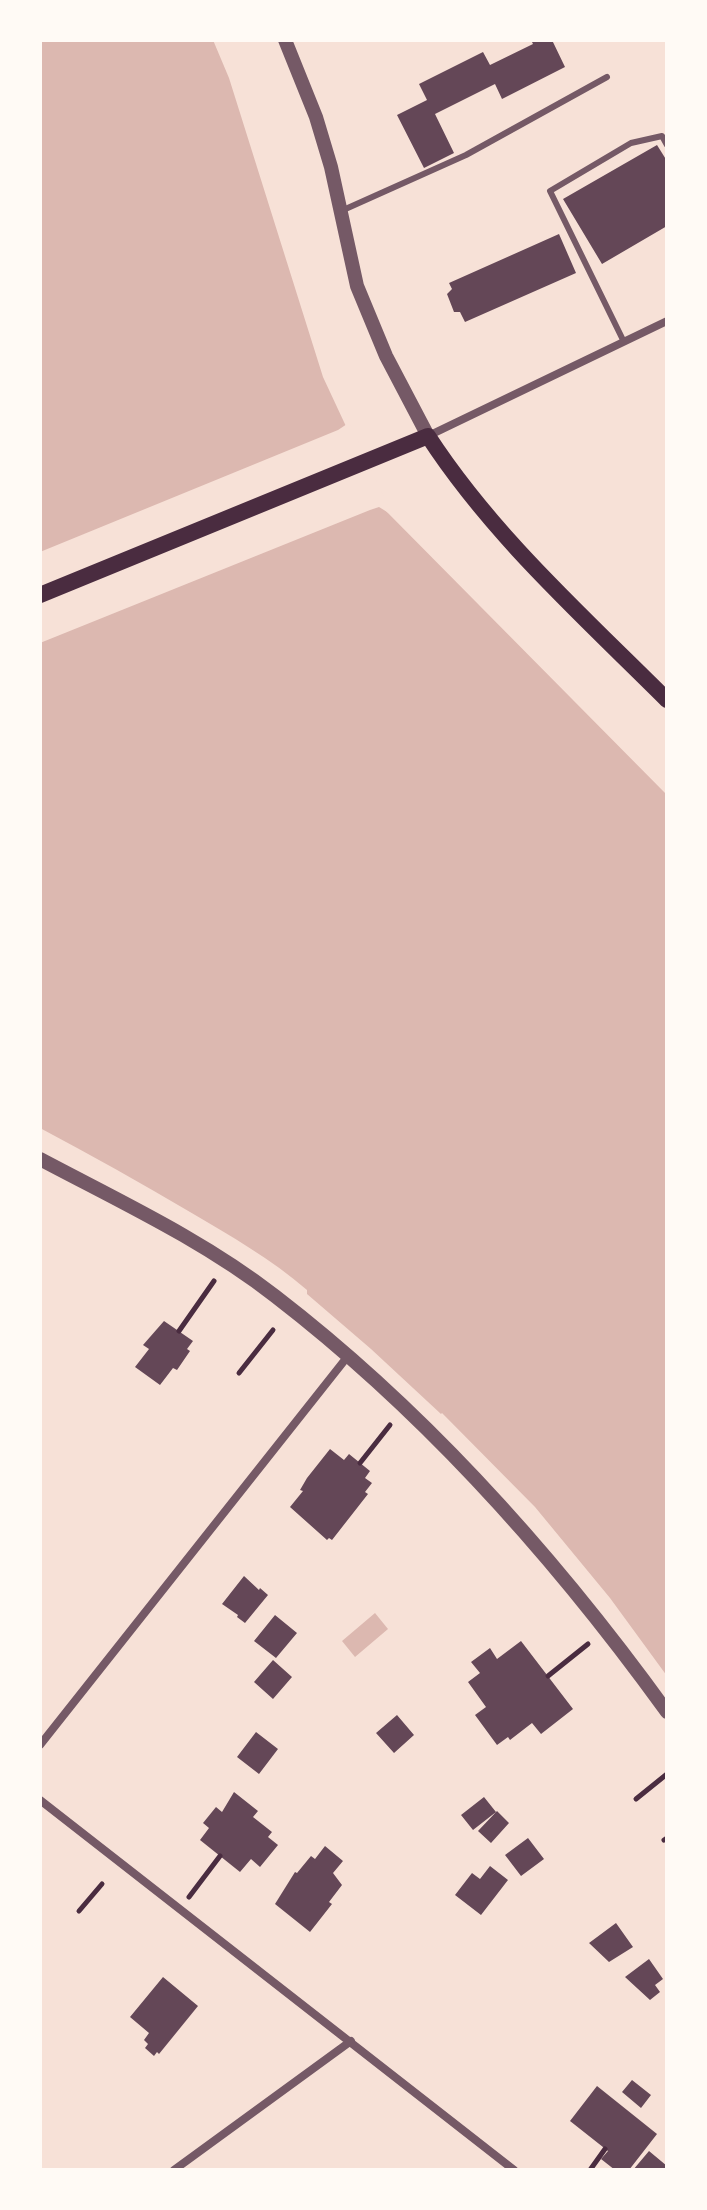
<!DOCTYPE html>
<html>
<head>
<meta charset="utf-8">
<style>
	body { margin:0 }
	#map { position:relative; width:707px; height:2210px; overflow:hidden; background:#f7e1d7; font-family:Manrope,sans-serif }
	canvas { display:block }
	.frame { position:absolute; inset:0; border:42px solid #fffaf5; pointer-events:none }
</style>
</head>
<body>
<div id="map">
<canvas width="707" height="2210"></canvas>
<div class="frame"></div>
</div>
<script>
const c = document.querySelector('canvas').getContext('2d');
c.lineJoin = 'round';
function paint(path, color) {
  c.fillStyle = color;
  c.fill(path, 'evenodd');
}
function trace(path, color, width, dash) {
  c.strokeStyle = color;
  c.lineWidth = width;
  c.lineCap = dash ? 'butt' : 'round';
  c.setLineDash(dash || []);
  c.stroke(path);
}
const water = new Path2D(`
	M40,40H213L229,78L323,377L385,510L667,795V1676L610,1598L535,1507L442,1413L441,1414L371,1349L307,1294V1290C271,1259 231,1236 190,1212C141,1183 91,1155 40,1128Z
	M375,1613L388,1629L355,1657L342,1641Z`);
const pier = new Path2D(`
	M348,420L392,515L379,507L370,510L40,643V552L338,430L347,424Z`);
const building = new Path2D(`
	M531,40H552L565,67L502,99L495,84L435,114L454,153L424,168L397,115L427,100L419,84L483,52L490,65L533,44Z
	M657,145L667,161V226L602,264L563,199Z
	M559,234L576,273L465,322L460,312H454L447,294L452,289L449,283Z
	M164,1321L193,1341L187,1349L190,1351L177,1370L173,1368L160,1385L135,1367L149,1349L143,1345Z
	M330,1449L344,1460L349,1454L370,1471L365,1478L372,1483L365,1492L368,1494L332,1540L329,1538L327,1540L290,1507L303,1491L300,1490L307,1478Z
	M244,1576L259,1590L260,1588L268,1595L245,1623L237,1617L238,1615L222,1604Z
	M275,1615L297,1633L276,1658L254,1641Z
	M521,1641L573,1709L541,1734L532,1723L510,1740L508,1737L497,1745L475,1715L486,1707L468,1682L480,1673L471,1662L490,1648L497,1659Z
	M273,1660L292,1677L273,1699L254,1682Z
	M397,1715L414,1735L394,1753L376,1733Z
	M256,1732L278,1749L259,1774L237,1757Z
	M234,1792L258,1811L253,1817L272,1832L268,1837L278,1845L260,1867L251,1859L240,1872L200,1840L209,1828L203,1823L216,1807L222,1812Z
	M484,1797L496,1812L473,1830L461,1815Z
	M497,1811L509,1823L491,1843L478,1831Z
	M528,1838L544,1859L521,1876L505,1855Z
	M325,1846L343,1861L333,1873L342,1885L329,1902L332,1904L310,1932L275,1904L295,1872L297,1873L311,1856L315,1859Z
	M490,1866L508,1880L481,1915L455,1895L472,1873L480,1879Z
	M616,1923L633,1947L609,1962L589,1943Z
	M649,1959L663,1979L655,1985L660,1992L650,2000L625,1977Z
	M163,1977L198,2006L159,2054L157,2052L154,2056L145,2048L148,2044L144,2040L149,2033L130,2017Z
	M632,2080L651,2095L641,2108L622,2092Z
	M597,2086L657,2134L629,2170H615L601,2159L608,2151L570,2121Z
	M649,2151L667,2166V2170H633Z`);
const path = new Path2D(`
	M179,1331L214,1281
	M239,1373L273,1330
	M360,1463L390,1425
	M548,1676L588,1644
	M636,1799L667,1774
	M664,1840L667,1838
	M189,1897L220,1856
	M79,1911L102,1884
	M590,2170L605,2149`);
const service = new Path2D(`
	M341,211L466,155L607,77
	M624,342L550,191L631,143L662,136L667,145`);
const minor = new Path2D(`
	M428,436L667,321
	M40,1745L348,1356
	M40,1800L514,2170
	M174,2170L351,2041`);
const tertiary = new Path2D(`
	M285,40L316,117L331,167L357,286L386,356L428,436
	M40,1159C119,1201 203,1240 275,1296C427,1413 555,1557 667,1712`);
const secondary = new Path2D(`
	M40,595L428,436C493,536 583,616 667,700`);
paint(water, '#dcb8b0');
paint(pier, '#f7e1d7');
paint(building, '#644757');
trace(path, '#4a2c40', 5);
trace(service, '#755966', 6);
trace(minor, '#755966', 8);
trace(tertiary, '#755966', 14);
trace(secondary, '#4a2c40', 16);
</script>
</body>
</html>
